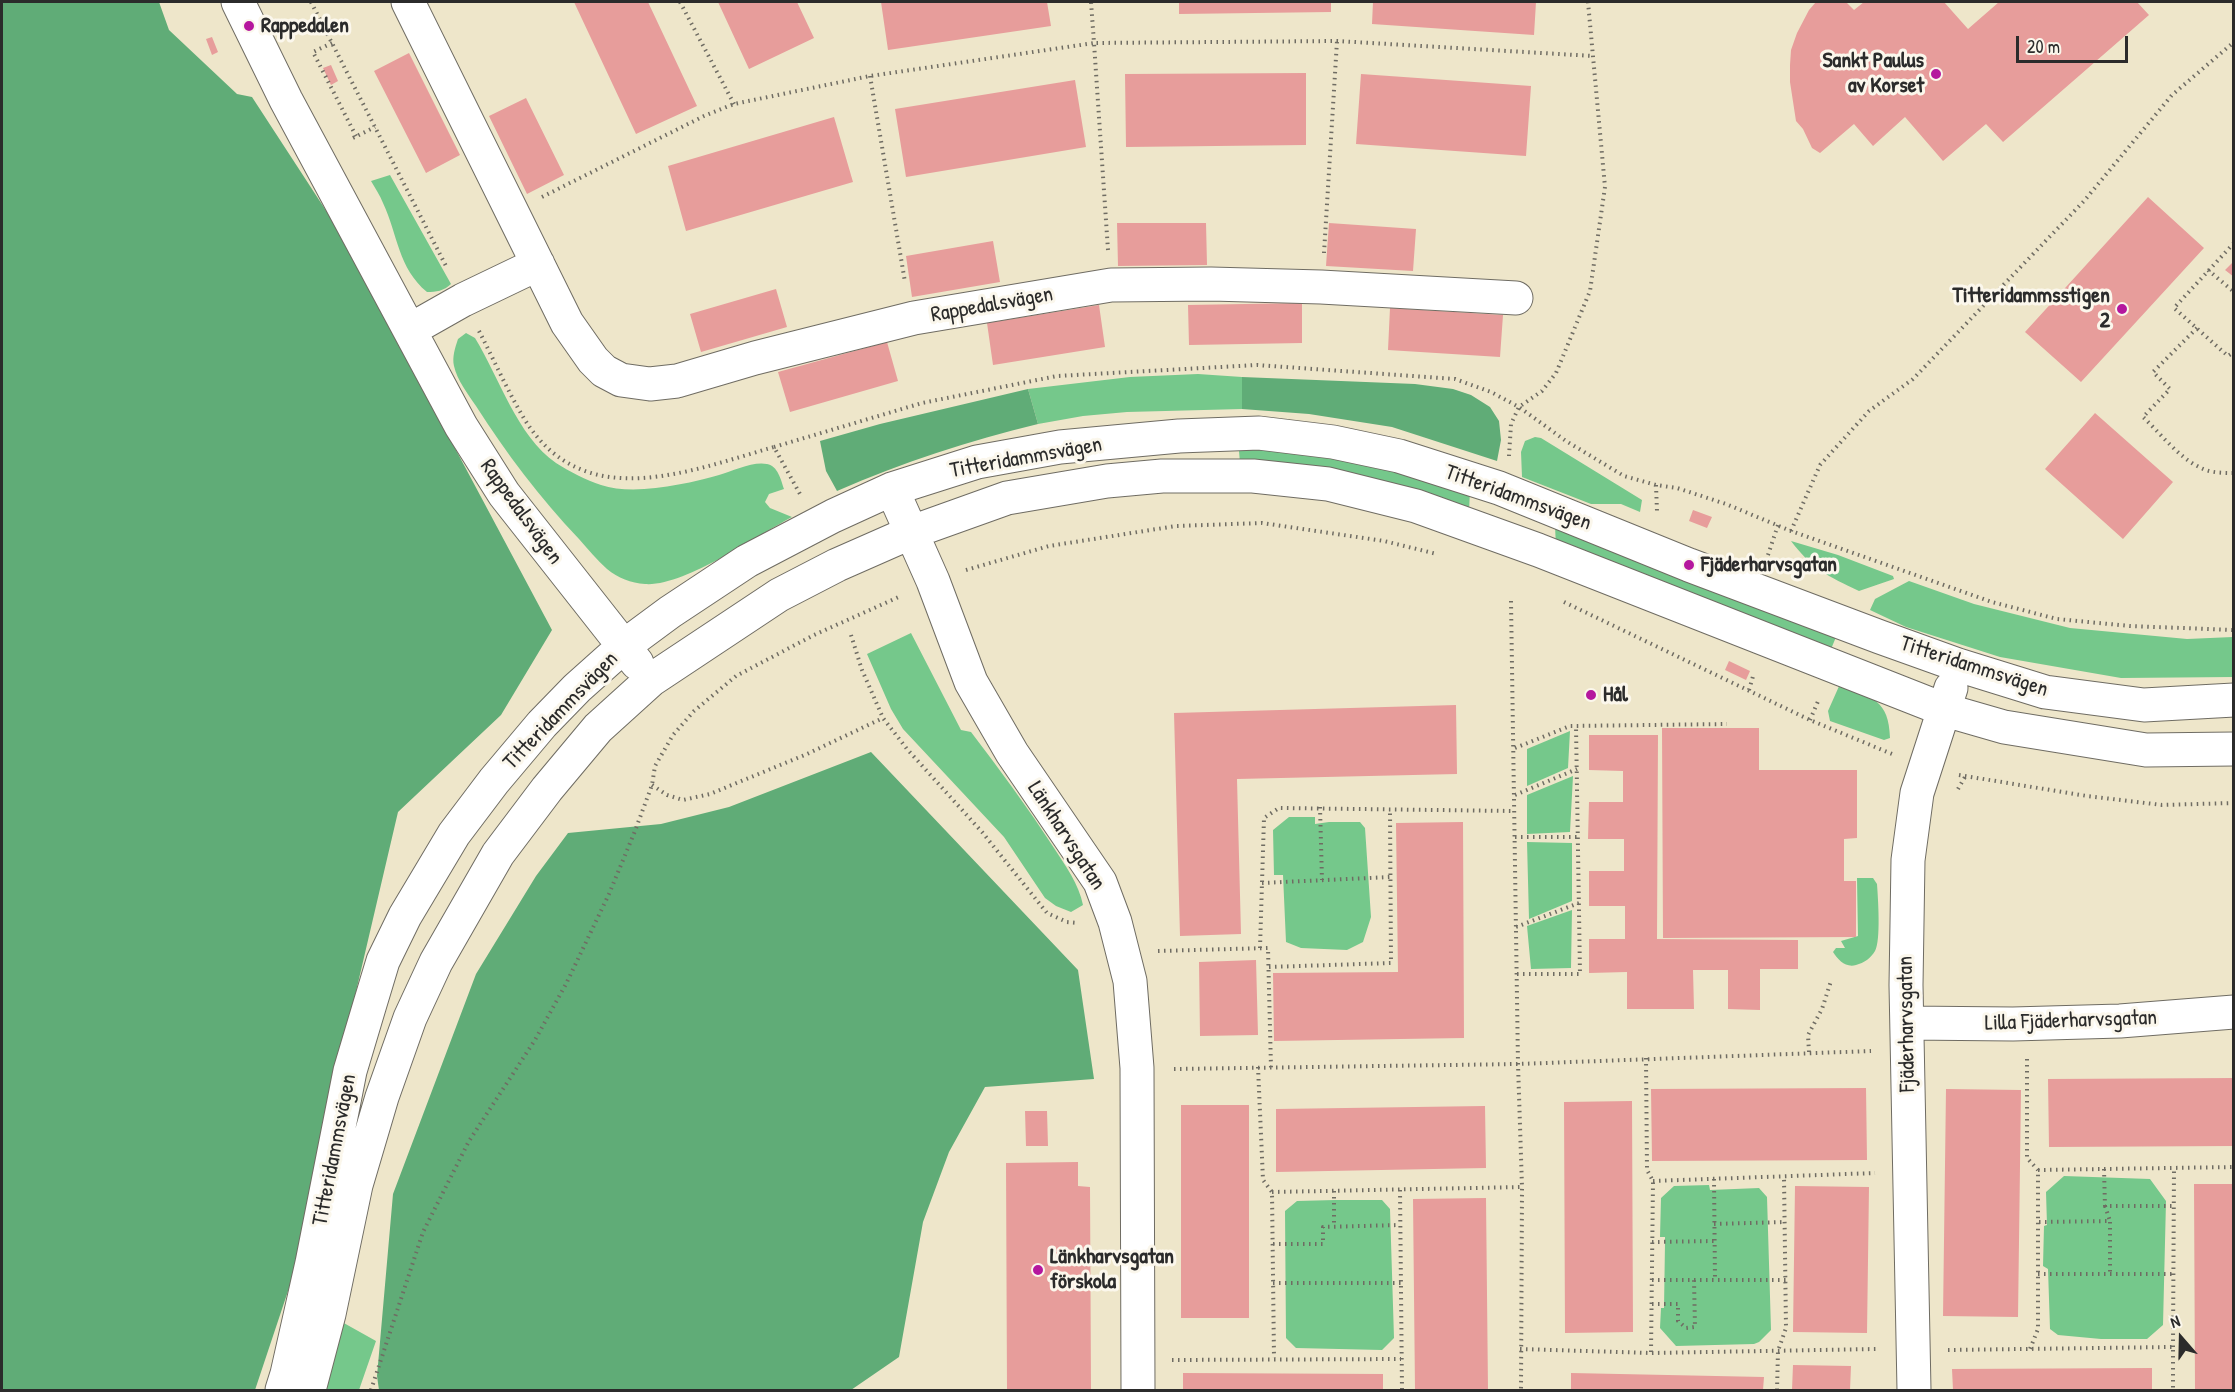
<!DOCTYPE html>
<html>
<head>
<meta charset="utf-8">
<style>
	body { margin:0 }
	#map { position:relative; width:2235px; height:1392px; overflow:hidden; background:#eee6ca; font-family:"Patrick Hand",sans-serif }
	canvas { display:block }
	.frame { position:absolute; inset:0; border:3px solid #2b2b2b; pointer-events:none }
	.north { position:absolute; left:2151px; top:1308px; width:60px; height:60px; -webkit-text-stroke:4px #fbf7ec; paint-order:stroke; rotate:340deg; font-size:16px; font-weight:700; line-height:24px; text-align:center; color:#2b2b2b }
	.north::after { content:''; display:block; margin:auto; width:21px; height:27px; background:#2b2b2b; clip-path:polygon(50% 0,100% 100%,50% 72%,0 100%) }
	.scale { position:absolute; left:2016px; top:36px; width:112px; height:27px; box-sizing:border-box; border:3px solid #2b2b2b; border-top:0; padding-left:8px; font-size:18px; line-height:21px; white-space:nowrap; color:#2b2b2b; -webkit-text-stroke:4px #fbf7ec; paint-order:stroke }
</style>
</head>
<body>
<div id="map">
<canvas width="2235" height="1392"></canvas>
<div class="frame"></div>
<div class="north">N</div>
<div class="scale">20 m</div>
</div>
<script>
const c = document.querySelector('canvas').getContext('2d');
c.lineJoin = 'round';
function paint(path, color) {
  c.fillStyle = color;
  c.fill(path, 'evenodd');
}
function trace(path, color, width, dash) {
  c.strokeStyle = color;
  c.lineWidth = width;
  c.lineCap = dash ? 'butt' : 'round';
  c.setLineDash(dash || []);
  c.stroke(path);
}
function label(font, color, halo, rows, align = 'center') {
  c.font = font + ' "Patrick Hand",sans-serif';
  c.lineWidth = 6;
  c.setLineDash([]);
  c.textBaseline = 'middle';
  c.strokeStyle = halo;
  c.fillStyle = color;
  for (const [text, x, y, turn = 0] of rows) {
    c.save();
    c.translate(x, y);
    c.rotate((+turn || 0) * Math.PI / 180);
    c.textAlign = isNaN(turn) ? turn : align;
    if (halo) c.strokeText(text, 0, 0);
    c.fillText(text, 0, 0);
    c.restore();
  }
}
const green = new Path2D(`
	M390,175L451,284C444,291 436,292 427,292C398,268 398,235 383,203C380,195 375,188 371,181Z
	M466,333L475,338C499,377 517,436 556,463C570,472 586,480 601,485C634,496 687,484 719,475C733,471 753,461 767,464C778,466 781,480 784,489L769,494L765,502L770,508L792,517C756,536 684,587 645,584C631,583 618,578 607,569C597,560 588,549 579,539C540,498 506,453 476,406C468,394 457,380 454,366C452,357 455,348 458,339Z
	M1198,374L1242,377V409L1127,412L1083,416L1038,424L1028,389L1130,377Z
	M1535,437L1541,438L1642,500L1640,512L1621,504H1591L1522,477L1521,452L1525,441Z
	M1251,449C1326,450 1399,471 1470,490L1469,512L1240,463L1239,451Z
	M1555,526L1836,637L1829,654L1556,547Z
	M1791,541L1838,555L1893,576L1894,579L1859,591C1828,576 1813,570 1791,541Z
	M1909,581L1974,604L2070,628L2187,639L2233,637V677L2121,678L2000,657L1906,627L1870,610L1875,599Z
	M911,633L961,730L971,732C1000,770 1028,808 1054,848C1065,865 1079,884 1083,905L1071,912L1056,906L1045,898L1004,837L903,729L891,709L867,654Z
	M1840,684C1872,697 1889,700 1890,738L1884,740L1830,721L1828,711Z
	M1570,731L1568,768L1527,786V749Z
	M1573,776L1570,832L1527,834V795Z
	M1289,817H1315V824L1329,822H1360L1365,828L1371,917L1363,942L1347,950L1301,948L1286,942L1283,875H1274L1273,830Z
	M1527,842L1572,843V901L1529,919Z
	M1857,878H1873L1877,884C1878,898 1881,941 1875,951C1871,958 1864,963 1856,965C1846,968 1838,960 1833,952L1836,948H1845L1841,941L1858,936Z
	M1572,910L1571,968L1531,969L1527,926Z
	M2064,1176L2150,1179L2166,1201L2163,1325L2147,1339H2101L2058,1335L2050,1329L2048,1269L2043,1266L2044,1226L2047,1225L2046,1192Z
	M1709,1185L1710,1190L1759,1188L1767,1197L1771,1330L1759,1342L1754,1344L1676,1346L1660,1328L1661,1308H1664L1665,1243V1237H1660L1661,1198L1674,1186Z
	M1335,1200H1382L1390,1209L1394,1338L1382,1350L1296,1348L1286,1338L1285,1211L1297,1201Z
	M342,1322L376,1341L359,1390H326Z`);
const forest = new Path2D(`
	M2,2H159L169,30L237,94L252,97L338,229L552,630L501,715L398,812L336,1077L301,1252L255,1390H2Z
	M1242,377L1415,384L1453,389L1471,395L1490,407L1499,421L1501,440L1497,461L1392,427L1309,414L1242,409Z
	M1028,389L1038,424C969,441 903,462 837,491L826,471L820,441L880,424Z
	M871,752L1078,970L1094,1079L985,1087L949,1152L923,1222L899,1357L851,1390H379L377,1376L393,1194L476,974L536,876L568,833L661,824L729,807Z`);
const building = new Path2D(`
	M574,2H648L697,106L636,134Z
	M718,2H797L814,38L749,69Z
	M881,2H1047L1051,26L888,50Z
	M1179,2H1331V12L1179,14Z
	M1373,2H1536L1534,35L1372,24Z
	M1816,2H1846L1854,10L1864,2H1944L1968,29L1999,2H2137L2149,15L2003,142L1986,124L1943,161L1905,117L1873,146L1854,124L1820,153L1812,148L1803,129L1796,121L1790,82V65L1791,50L1797,33L1809,10Z
	M212,37L218,52L212,55L206,39Z
	M409,53L460,155L426,173L374,71Z
	M331,65L338,81L331,85L323,68Z
	M1306,73V145L1126,147L1125,74Z
	M1361,74L1531,86L1526,156L1356,144Z
	M1075,80L1086,147L906,177L895,109Z
	M526,98L564,175L527,194L489,116Z
	M834,117L853,182L686,231L668,166Z
	M2148,197L2204,248L2081,382L2025,332Z
	M1117,223H1206L1207,265L1118,266Z
	M1329,223L1416,229L1413,271L1326,266Z
	M993,241L1000,282L912,297L906,256Z
	M2234,261V277L2225,270Z
	M776,289L787,327L701,352L690,314Z
	M1302,303V343L1189,345L1188,305Z
	M1099,305L1105,347L993,365L987,323Z
	M1390,308L1503,315L1500,357L1388,350Z
	M887,342L898,381L790,412L778,372Z
	M2095,413L2173,482L2123,539L2045,469Z
	M1693,510L1712,517L1707,528L1689,521Z
	M1729,661L1750,671L1746,680L1725,670Z
	M1456,705L1457,774L1237,779L1241,934L1180,936L1174,713Z
	M1662,728H1759V770H1857V838L1844,839V881H1856V937L1663,938Z
	M1589,735H1658L1657,939L1798,940V969H1760V1010L1728,1009V970H1693L1694,1009H1627V972L1589,973V939H1625V906H1589V871H1624V839H1588L1589,802H1623V771L1589,770Z
	M1463,822L1464,1038L1274,1041L1273,973L1398,972L1396,823Z
	M1256,960L1258,1035L1200,1036L1199,962Z
	M2234,1078V1146L2049,1147L2048,1079Z
	M1866,1088L1867,1160L1652,1161L1651,1089Z
	M1946,1089L2021,1090L2018,1317L1943,1316Z
	M1632,1101L1633,1332L1565,1333L1564,1102Z
	M1181,1105H1249V1318H1181Z
	M1485,1106L1486,1168L1276,1172V1109Z
	M1025,1111H1047L1048,1146H1026Z
	M1078,1162V1186L1090,1187L1091,1390H1007L1006,1163Z
	M2194,1184H2234V1390H2195Z
	M1795,1186L1869,1187L1867,1333L1793,1332Z
	M1486,1198L1488,1390H1415L1413,1199Z
	M1793,1365L1851,1366L1850,1390H1792Z
	M2152,1368V1390H1953L1952,1369Z
	M1183,1373L1383,1374V1390H1183Z
	M1571,1373L1764,1377L1763,1390H1571Z`);
const path = new Path2D(`
	M311,2L447,268
	M680,2L734,104
	M332,43L313,52L356,136
	M870,76L905,282
	M353,138L375,127
	M542,197L704,116L734,104L870,76L1094,43L1091,2
	M2234,243L2174,308L2228,356L2234,352
	M1108,250L1094,43L1337,41L1593,56
	M1324,253L1337,41
	M2208,270L2234,292
	M2197,328L2153,372L2170,389L2143,417C2161,434 2179,458 2201,468C2211,473 2223,473 2234,473
	M479,331C494,360 508,392 525,420C584,515 689,471 774,447L800,494
	M774,447L922,403L1057,376L1257,365L1455,379L1491,392L1519,407L1566,441L1624,476L1656,485L1677,488L1726,504L1791,531L1992,602L2057,619L2130,626L2234,630
	M1509,456L1511,424L1519,407L1542,391L1556,373L1590,291L1605,187L1588,2
	M1656,485L1657,511
	M1791,531L1820,465L1869,411L1913,379L2084,201L2172,95L2234,42
	M1768,555L1778,525
	M966,570L1049,546L1176,526L1262,523L1384,541L1437,554
	M1511,601L1518,1064L1522,1187L1521,1390
	M1564,602L1810,720L1892,754
	M851,635L862,670L883,718L907,749L982,832L1047,913L1067,922L1078,923
	M1749,690L1754,673
	M1810,720L1819,699
	M1515,748L1570,726L1727,724
	M1959,775L2087,796L2162,805L2234,803
	M652,785L667,795L683,800L710,794L807,754L883,718
	M1958,789L1965,777
	M1515,795L1577,769
	M1320,807L1322,880
	M1515,837H1578
	M1262,883L1390,877
	M1516,927L1579,903
	M1260,948L1264,818L1279,808L1514,811
	M1158,951L1268,948L1271,1068
	M1269,967L1391,963L1390,810
	M1517,974H1580L1576,726
	M1809,1052L1808,1035L1822,1009L1831,981
	M1646,1058L1647,1170L1653,1181L1651,1353
	M2027,1059V1158L2038,1170V1329L2030,1349
	M1258,1067L1263,1180L1272,1192L1274,1358
	M1174,1069L1518,1064L1871,1051
	M2104,1169L2105,1206H2174
	M2038,1170L2234,1167
	M1714,1179L1715,1280
	M1653,1181L1875,1173
	M1400,1190L1402,1390
	M1334,1191V1227
	M1272,1192L1522,1187
	M2105,1206L2110,1221
	M2039,1222L2110,1221V1274
	M1714,1224L1785,1222
	M1652,1242L1715,1241
	M1273,1244H1323V1227L1400,1225
	M2038,1274H2173
	M1652,1280H1786
	M1273,1283H1401
	M1652,1304H1678V1321L1686,1328L1695,1327L1694,1280
	M2173,1347L2174,1168
	M1520,1349L1651,1353L1876,1349
	M1948,1350L2173,1347V1390
	M1172,1360L1401,1359
	M371,1390L423,1232L469,1141L535,1040L566,984L609,894L635,831L652,785L655,766L673,735L694,711L736,676L814,635L901,596
	M1777,1390L1778,1351L1786,1328L1784,1177`);
const minor = new Path2D(`
	M238,2L286,100L461,426L504,494L637,663
	M408,2L567,323L593,360L604,371L621,380L650,384L677,381L755,358L914,318L1111,285L1211,284L1321,287L1516,298
	M410,330L463,300L538,264
	M892,489L933,581L971,682L1012,753L1100,882L1115,922L1130,981L1137,1068L1138,1390
	M1908,1023L2013,1024L2120,1021L2234,1012
	M282,1390L287,1374L312,1263L350,1071L370,1004L383,961L405,916L454,834L494,781L542,724L577,688L624,646L670,612L747,561L833,516L892,489L977,462L1060,447L1179,436L1259,433L1333,442L1399,456L1499,488L1689,565L1880,637L1958,665L2045,692L2144,705L2234,700
	M309,1390L329,1314L356,1185L382,1097L410,1018L436,962L498,854L547,789L598,728L651,680L779,595L837,565L912,532L1007,498L1107,481L1162,476H1253L1328,484L1416,506L1538,550L1945,710L2004,727L2146,750L2234,749
	M1914,1390L1906,985L1908,860L1917,793L1951,688`);
const markers = [
	[249,26,6,"#b5179e"],
	[1936,74,6,"#b5179e"],
	[2122,309,6,"#b5179e"],
	[1689,565,6,"#b5179e"],
	[1591,695,6,"#b5179e"],
	[1038,1270,6,"#b5179e"]
];
const poiNames = [
	["Rappedalen",261,26],
	["Sankt Paulus",1924,61,"right"],
	["av Korset",1924,86,"right"],
	["Titteridammsstigen",2110,296,"right"],
	["2",2110,321,"right"],
	["Fjäderharvsgatan",1701,565],
	["Hål",1603,695],
	["Länkharvsgatan",1050,1257],
	["förskola",1050,1282]
];
const streetNames = [
	["Rappedalsvägen",992,305,-10],
	["Titteridammsvägen",1026,458,-10],
	["Titteridammsvägen",1518,498,20],
	["Rappedalsvägen",521,512,54],
	["Titteridammsvägen",1974,667,18],
	["Titteridammsvägen",561,711,-46],
	["Länkharvsgatan",1066,836,57],
	["Lilla Fjäderharvsgatan",2071,1021,-2],
	["Fjäderharvsgatan",1907,1024,-91],
	["Titteridammsvägen",335,1150,-79]
];
paint(green, '#75c88b');
paint(forest, '#60ac77');
paint(building, '#e79d9b');
trace(minor, '#6f6c63', 35);
trace(path, '#6f6c63', 4, [1.5, 4.5]);
trace(minor, '#fff', 33);
for (const [x, y, r, color] of markers) {
  const dot = new Path2D();
  dot.arc(x, y, r, 0, 2 * Math.PI);
  c.fillStyle = color;
  c.fill(dot);
  trace(dot, '#fbf7ec', 2);
}
label('bold 22px', '#2b2b2b', '#fbf7ec', poiNames, 'left');
label('22px', '#2b2b2b', '#fbf7ec', streetNames);
</script>
</body>
</html>
